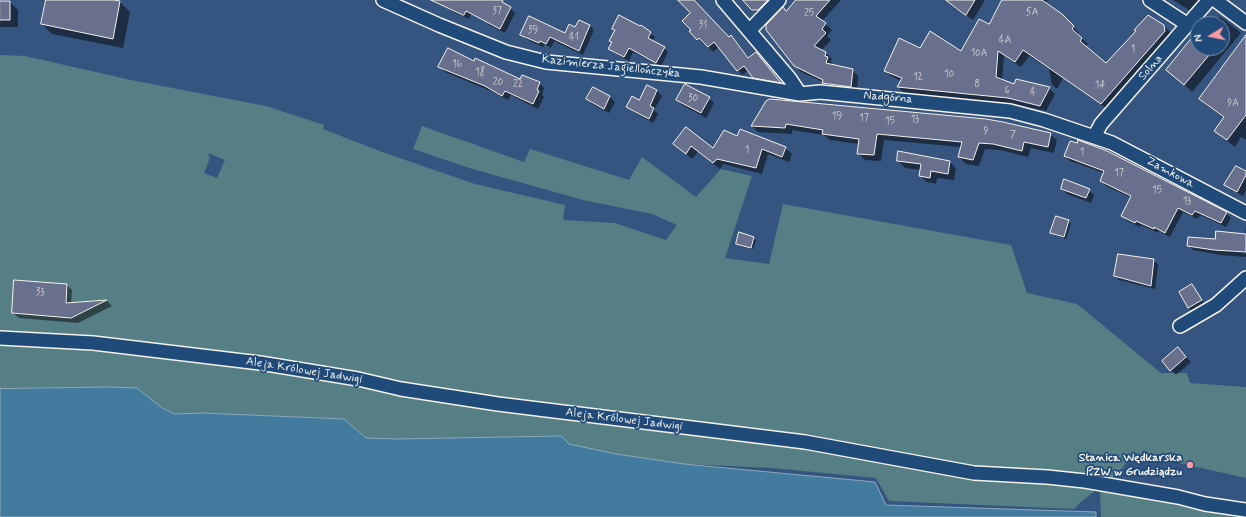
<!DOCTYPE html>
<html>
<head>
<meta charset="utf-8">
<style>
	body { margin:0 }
	#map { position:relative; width:1246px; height:517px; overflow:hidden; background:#355580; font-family:Mynerve,sans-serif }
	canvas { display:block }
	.north { position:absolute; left:1190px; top:16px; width:40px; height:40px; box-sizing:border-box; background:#1f4a7a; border:1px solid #748da6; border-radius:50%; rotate:260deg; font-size:11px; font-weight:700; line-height:16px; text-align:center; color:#f4f1e8 }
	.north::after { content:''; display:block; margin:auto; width:14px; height:18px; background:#ff9aa2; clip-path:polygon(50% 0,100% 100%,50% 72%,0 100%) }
</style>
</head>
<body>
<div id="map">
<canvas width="1246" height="517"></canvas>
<div class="north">N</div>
</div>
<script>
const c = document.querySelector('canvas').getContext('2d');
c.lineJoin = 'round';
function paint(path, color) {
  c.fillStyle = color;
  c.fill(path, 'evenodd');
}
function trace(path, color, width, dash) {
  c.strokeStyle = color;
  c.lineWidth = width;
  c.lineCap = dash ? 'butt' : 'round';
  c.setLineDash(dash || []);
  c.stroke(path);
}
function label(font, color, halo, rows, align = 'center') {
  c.font = font + ' Mynerve,sans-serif';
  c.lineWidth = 3.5;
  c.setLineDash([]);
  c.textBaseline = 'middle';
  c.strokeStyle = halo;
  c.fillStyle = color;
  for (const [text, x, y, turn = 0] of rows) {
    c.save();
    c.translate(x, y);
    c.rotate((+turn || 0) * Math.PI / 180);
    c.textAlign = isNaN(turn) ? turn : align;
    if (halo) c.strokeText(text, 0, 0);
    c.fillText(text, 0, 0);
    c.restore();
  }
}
const green = new Path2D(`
	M0,55L25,56L131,80L266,106L324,125L323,129L382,152L475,184L565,205L563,220L615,223L666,240L677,225L652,214L583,200L469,168L413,149L422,126L524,162L530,149L629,180L642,157L696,197L721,169L752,176L725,258L769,264L783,204L1011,245L1027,293L1077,304L1161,373H1187L1190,383L1246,387V478L1134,453L1120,471L1081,502L1074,509L889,501L876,478L772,468L684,464L616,454L568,444L561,436L397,439L366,438L344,419L203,413L175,414L162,408L137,388L109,387L0,389ZM208,153L225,160L217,178L204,173L210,158Z
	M1100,491L1219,513L1246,514V517H1101Z`);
const water = new Path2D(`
	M109,387L137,388L162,408L175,414L203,413L344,419L366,438L397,439L561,436L569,444L616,454L684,464L875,482L886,505L1096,512V517H0V389Z`);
const shadow = new Path2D(`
	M53,0H109L120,2L130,12L123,48L52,34L42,24Z
	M449,0H478L469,19L452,11L447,6Z
	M493,0H496L510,8L515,13L505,33L489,25L484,19Z
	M679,0H693L729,38L731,36L736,41L749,58L756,53L784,87L759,83L749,70L742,75L719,47L713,52L704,42L703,44L692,30L691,13Z
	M744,0H775L759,15Z
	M798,0H841L822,21L832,30L827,36L831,40L821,51L826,53L832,59L831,61L833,64V66L852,70L858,76L857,93L829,88L823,82L801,72L794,65L787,12Z
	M948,0H985L973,20L955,7Z
	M1003,0H1048L1046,3L1062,15L1079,33L1078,35L1088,44L1085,47L1106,64L1164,26L1170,32L1171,37L1107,109L1063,78L1057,89L1052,84L1049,69L1029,56L1021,67L1004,56L1002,80L1014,86L1049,88L1055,94L1046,111L1015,104L904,93L898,87L902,81L891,76L885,71L920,49L962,53L989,25Z
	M1173,0H1205L1197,9L1189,10Z
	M0,2H10L18,10V27H0Z
	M1221,17L1241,33L1192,92L1167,70L1198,33V48H1222V24H1206L1211,18Z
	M580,21L590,26L594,30L583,55L554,41L551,48L545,44L543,47L526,39L522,34H566L576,29Z
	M650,33L655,37L652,41L664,48L668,52L661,66L633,52L629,61L614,53L610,48L613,43L610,40Z
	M1246,36V140L1241,137L1235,147L1215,131L1224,118L1207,106L1200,99Z
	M475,62L520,81L539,83L544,88L542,95L544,97L538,109L511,95L508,100L491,91L445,72L440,67Z
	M685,85L709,98L714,103L706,118L682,105L677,100Z
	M648,86L657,91L662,96L654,110L658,114L653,123L632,111L627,107L639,101Z
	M593,88L610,97L615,102L609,113L592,104L587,99Z
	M767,101L1050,134L1057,140L1054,153L1031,148L1028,157L1000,150L985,149L979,166L966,164L959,157L961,147L884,140L881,161L865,160L858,153L859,144L830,140L824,135L792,130V134L758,132L752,126Z
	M737,138L785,148L792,154L789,162L768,154L762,174L723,164L720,169L698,152L692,159L674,143L714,149Z
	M1065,156L1226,213L1231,218L1226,227L1200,215L1197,219L1183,212L1170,237L1159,231L1158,233L1141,225L1140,227L1127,221L1123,216L1132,198L1106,186L1101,181L1104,173L1070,161Z
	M898,161L950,162L956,169L954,180L937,178L936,184L927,182L920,176L921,170L905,168Z
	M1246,172V190L1243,196L1231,190L1226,185Z
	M1062,189L1089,190L1094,195L1091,203L1067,194Z
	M1069,221L1071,223L1066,239L1054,235L1052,233Z
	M1246,225V257L1220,255L1193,250L1188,245L1245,235Z
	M753,238L756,240L753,249L740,246L737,243Z
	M1119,255L1154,260L1158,265L1155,289L1119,280L1115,276Z
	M66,284L72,290L71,304L107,301L112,306L78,323L19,318L13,313Z
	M1191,286L1196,290L1205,305L1194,312L1189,308L1180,293Z
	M1183,354L1191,362L1176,375L1163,362Z`);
const building = new Path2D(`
	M46,0H114L120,1L113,39L41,24Z
	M431,0H503L502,2L511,7L500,29L466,11L464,15Z
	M678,0H694L729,37L731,35L748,58L756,52L781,83L753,78L744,66L737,71L714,42L708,47L699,38L697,40L689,31L691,30L682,21L690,13Z
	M743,0H768L758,10H752Z
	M796,0H830L816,16L826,23L822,29L826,33L814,46L826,52L825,56L828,57L826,63L853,69L851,87L822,83L823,80L794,66L766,30V25L783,7L786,11Z
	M946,0H975L966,15Z
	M1002,0H1042L1062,14L1074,26L1072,29L1082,38L1080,41L1106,63L1136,31L1134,30L1148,15L1164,25L1165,31L1101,104L1023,50L1015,62L998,51L996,77L1014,84L1016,79L1050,87L1040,106L1008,98L897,87L902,78L884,71L899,38L920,48L930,31L961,51L979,19L989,24Z
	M0,1H10V20H0Z
	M619,15L640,26L641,25L651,32L648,38L665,47L656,63L629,48L624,57L608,49L612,42L609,41L615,30L612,29Z
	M529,16L565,33L569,24L575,27L579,20L590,25L579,51L550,37L546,44L540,41L539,43L520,35Z
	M1246,35V115L1227,140L1214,131L1224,117L1199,99Z
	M1192,38L1198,43V48H1215L1184,85L1166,70Z
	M448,48L474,61L475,58L520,79L522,75L540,82L537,90L539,91L533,104L505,91L502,96L485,86L438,67Z
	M685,84L710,97L701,113L676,100Z
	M647,85L657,90L650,106L654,108L649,119L626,107L632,96L639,100Z
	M593,87L610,96L604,109L586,99Z
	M770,99L986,119L1003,122L1051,133L1048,147L1024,142L1022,151L993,144L979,143L973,160L958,157L962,142L877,134L874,155L857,154L859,139L822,134L823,130L786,124L785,128L751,126L766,101Z
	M686,127L713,148L724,130L737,136L740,129L786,147L782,157L762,149L756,168L717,159L713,163L691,146L686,154L673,144Z
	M1078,140L1107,151L1227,212L1221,223L1195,211L1192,215L1178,208L1165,233L1154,227V229L1136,221L1135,223L1121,216L1131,196L1100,181L1104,171L1064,156L1070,141L1077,143Z
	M898,151L950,161L948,174L931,171L930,178L919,176L921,164L897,161Z
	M1236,166L1246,171V175L1237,192L1224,185Z
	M1064,179L1090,189L1086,198L1061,189Z
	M1056,216L1069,220L1064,237L1050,233Z
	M1216,231L1246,234V252L1214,250L1187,246L1188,237L1215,239Z
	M739,232L754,237L751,248L736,244Z
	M1118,254L1154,259L1151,286L1114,276Z
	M14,280L67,284L66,303L107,300L71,318L12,313Z
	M1192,284L1202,300L1188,308L1179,292Z
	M1178,347L1186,357L1170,371L1162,361Z`);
const street = new Path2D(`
	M383,0L439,25L506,52L546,62L701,77L800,94L820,92L1010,111L1044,120L1112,143L1246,213
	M723,0L790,79L800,94
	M1150,0L1188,25
	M1215,0L1246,23
	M750,30L779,0
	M1094,137L1101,124L1209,0
	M1180,326L1216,305L1246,278
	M0,338L93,343L260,363L358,379L401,389L498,404L805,442L974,473L1047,477L1085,481L1178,497L1205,504L1246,510`);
const markers = [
	[1190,465,4,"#ff9aa2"]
];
const numberNames = [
	["37",497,12],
	["5A",1032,13],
	["25",809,14],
	["31",703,26],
	["39",533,31],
	["41",574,38],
	["4A",1005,41],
	["1",1133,50],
	["10A",979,54],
	["16",457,65],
	["18",480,73],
	["10",949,75],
	["12",918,78],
	["20",498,83],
	["22",518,85],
	["8",977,85],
	["14",1100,86],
	["6",1007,91],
	["4",1033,93],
	["30",693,99],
	["9A",1233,104],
	["19",837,117],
	["17",864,119],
	["13",915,120],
	["15",890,122],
	["9",986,132],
	["7",1013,136],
	["1",747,151],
	["1",1082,153],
	["17",1119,174],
	["15",1157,191],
	["13",1187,202],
	["33",40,293]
];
const streetNames = [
	["Kazimierza Jagiellończyka",611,67,6],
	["Solna",1151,68,-49],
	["Nadgórna",888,98,5],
	["Zamkowa",1170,173,28],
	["Aleja Królowej Jadwigi",304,371,9],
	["Aleja Królowej Jadwigi",624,420,7]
];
const poiNames = [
	["Stanica Wędkarska",1182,458],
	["PZW w Grudziądzu",1182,472]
];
paint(green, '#557e85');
paint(water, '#437b9e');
trace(water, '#8aaabc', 1);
paint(shadow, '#0007');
paint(building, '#69708d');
trace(building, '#f4f1e8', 1);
trace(street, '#f4f1e8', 16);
trace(street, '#1f4a7a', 13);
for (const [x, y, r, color] of markers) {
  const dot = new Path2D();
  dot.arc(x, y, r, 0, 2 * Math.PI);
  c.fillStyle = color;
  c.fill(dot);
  trace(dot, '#1f4a7a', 1.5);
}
label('10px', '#d1d1d1', null, numberNames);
label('12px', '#f4f1e8', '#1f4a7a', streetNames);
label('bold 12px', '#f4f1e8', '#1f4a7a', poiNames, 'right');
</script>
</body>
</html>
